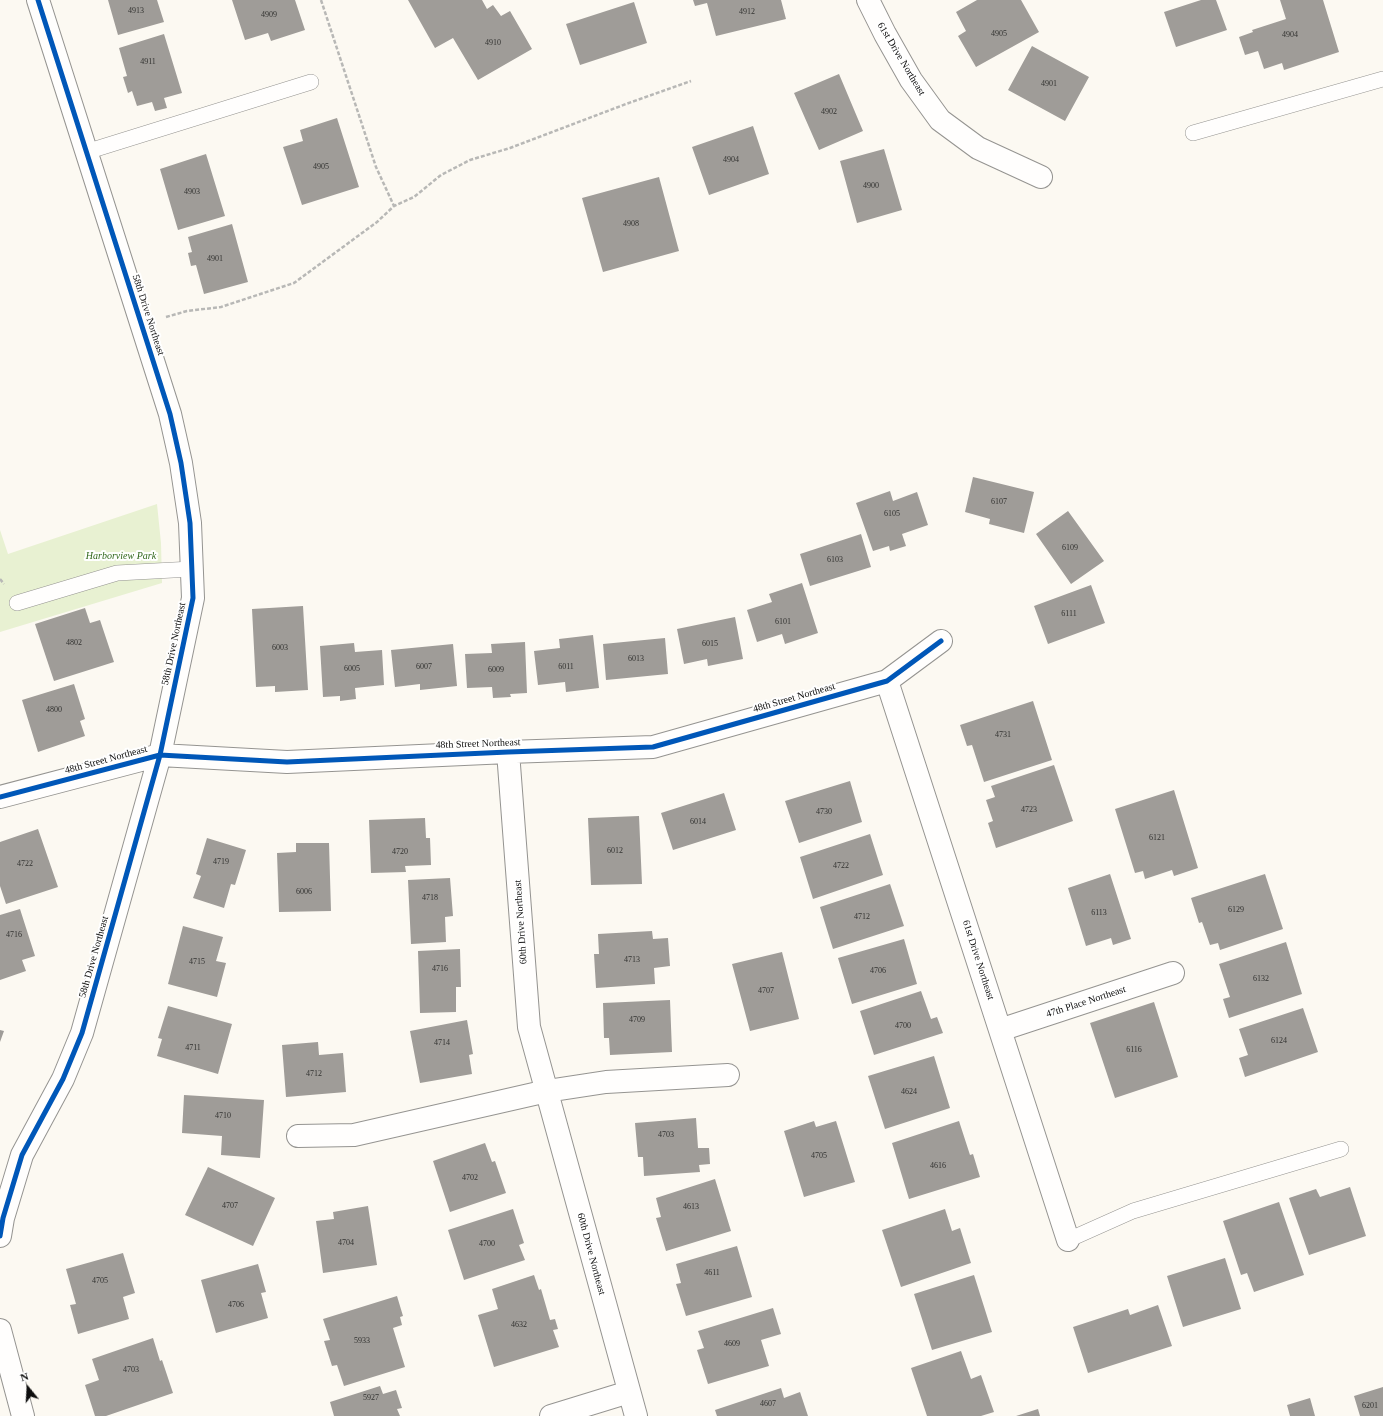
<!DOCTYPE html>
<html>
<head>
<meta charset="utf-8">
<style>
	body { margin:0 }
	#map { position:relative; width:1383px; height:1416px; overflow:hidden; background:#fcf9f2; font-family:"Times New Roman",serif }
	canvas { display:block }
	.north { position:absolute; left:8px; top:1368px; width:40px; height:40px; -webkit-text-stroke:3px #fff; paint-order:stroke; rotate:342deg; font-size:11px; font-weight:700; line-height:16px; text-align:center; color:#0e0e0e }
	.north::after { content:''; display:block; margin:auto; width:14px; height:18px; background:#0e0e0e; clip-path:polygon(50% 0,100% 100%,50% 72%,0 100%) }
</style>
</head>
<body>
<div id="map">
<canvas width="1383" height="1416"></canvas>
<div class="north">N</div>
</div>
<script>
const c = document.querySelector('canvas').getContext('2d');
c.lineJoin = 'round';
function paint(path, color) {
  c.fillStyle = color;
  c.fill(path, 'evenodd');
}
function trace(path, color, width, dash) {
  c.strokeStyle = color;
  c.lineWidth = width;
  c.lineCap = dash ? 'butt' : 'round';
  c.setLineDash(dash || []);
  c.stroke(path);
}
function label(font, color, halo, rows, align = 'center') {
  c.font = font + ' "Times New Roman",serif';
  c.lineWidth = 4;
  c.setLineDash([]);
  c.textBaseline = 'middle';
  c.strokeStyle = halo;
  c.fillStyle = color;
  for (const [text, x, y, turn = 0] of rows) {
    c.save();
    c.translate(x, y);
    c.rotate((+turn || 0) * Math.PI / 180);
    c.textAlign = isNaN(turn) ? turn : align;
    if (halo) c.strokeText(text, 0, 0);
    c.fillText(text, 0, 0);
    c.restore();
  }
}
const green = new Path2D(`
	M157,504L161,543L162,583L0,632V530L8,554Z`);
const building = new Path2D(`
	M108,0H157L164,22L118,35Z
	M232,0H295L305,30L271,41L268,33L245,40Z
	M408,0H482L487,9L493,5L501,16L510,11L532,49L478,80L453,38L435,48Z
	M693,0H781L786,19L716,36L707,3L695,6Z
	M977,0H1021L1039,32L976,67L958,36L966,31L956,12Z
	M1201,0H1216L1227,30L1176,47L1164,12Z
	M1280,0H1323L1339,52L1284,70L1282,63L1264,69L1258,51L1245,55L1239,37L1253,32L1252,30L1286,19Z
	M634,2L647,43L580,65L566,24Z
	M164,34L182,93L164,98L167,108L155,111L152,102L137,106L132,91L128,93L123,77L127,76L119,48Z
	M1032,46L1089,77L1065,121L1008,90Z
	M839,74L863,131L819,150L794,93Z
	M337,118L359,187L302,205L283,147L303,141L300,130Z
	M753,126L769,174L709,195L692,147Z
	M884,149L902,210L857,223L840,161Z
	M206,154L225,216L178,230L160,169Z
	M659,177L679,251L603,272L582,198Z
	M232,224L248,282L204,294L196,265L191,266L188,253L192,252L188,237Z
	M973,477L1034,492L1024,533L989,524L990,519L965,512Z
	M890,491L893,501L917,492L928,525L902,534L906,546L890,551L889,546L873,551L856,503Z
	M1068,511L1104,561L1071,584L1036,534Z
	M861,534L871,567L810,586L800,554Z
	M802,583L818,633L785,644L782,634L757,642L747,610L772,602L769,594Z
	M1091,585L1105,623L1048,644L1034,606Z
	M303,606L308,690L275,692V686L256,687L252,609Z
	M85,608L90,623L100,620L114,662L54,681L35,624Z
	M735,617L743,659L708,666L707,659L684,664L677,629Z
	M593,635L599,688L566,692L565,682L538,685L534,651L560,648L559,639Z
	M665,638L668,674L606,680L603,644Z
	M525,642L527,693L510,694L511,697L493,698L492,687L467,688L465,654L492,653L491,644Z
	M354,643L355,652L382,650L384,685L355,688L356,699L340,701V696L323,697L320,646Z
	M453,644L457,686L420,690V684L395,687L391,650Z
	M74,684L85,719L80,721L85,736L38,752L22,700Z
	M1033,701L1052,760L984,782L972,745L967,746L960,725Z
	M1054,765L1073,821L996,848L988,823L993,821L986,800L995,797L991,786Z
	M850,781L862,822L799,843L785,801Z
	M1174,790L1198,868L1174,876L1172,870L1145,879L1143,871L1135,873L1115,809Z
	M724,793L736,830L673,850L661,813Z
	M639,816L642,884L591,885L588,818Z
	M425,818L426,838H430L431,865L405,866L406,872L371,873L369,820Z
	M38,829L58,887L6,904L0,886V842Z
	M870,834L883,875L813,899L800,857Z
	M207,838L246,850L235,885L231,884L224,908L193,898L201,876L196,874Z
	M296,843H329L331,911L279,912L277,853L296,852Z
	M1110,874L1131,939L1113,945L1111,938L1086,946L1068,888Z
	M1265,874L1283,929L1220,950L1218,943L1210,945L1202,922L1199,923L1191,898Z
	M450,878L453,916L445,917L446,942L411,944L408,880Z
	M890,884L904,926L833,949L820,907Z
	M20,909L35,956L22,960L26,971L0,980V915Z
	M183,926L223,937L216,961L226,963L217,997L168,984Z
	M652,931L653,939L668,938L670,966L654,968L655,984L596,988L594,954H599L598,934Z
	M904,939L917,984L852,1004L838,958Z
	M1286,942L1302,994L1229,1018L1223,999L1230,997L1219,964Z
	M460,949L461,987H456V1012L420,1013L418,951Z
	M782,952L799,1019L750,1031L732,964Z
	M921,991L931,1019L937,1017L943,1033L874,1055L860,1011Z
	M670,1000L672,1052L610,1055L609,1038H604L603,1003Z
	M1154,1002L1178,1077L1115,1098L1090,1023Z
	M168,1006L232,1024L218,1074L157,1056L162,1039L158,1038Z
	M1303,1008L1318,1052L1245,1077L1239,1058L1248,1055L1239,1029Z
	M467,1020L473,1054L469,1055L472,1074L420,1083L410,1031Z
	M0,1030L4,1031L0,1042Z
	M318,1042L319,1055L343,1053L346,1092L286,1097L282,1045Z
	M934,1056L950,1108L885,1129L868,1076Z
	M184,1095L264,1100L260,1158L221,1155L222,1136L182,1133Z
	M696,1118L698,1148H709L710,1164L699,1165L700,1172L644,1176L643,1157H638L635,1123Z
	M814,1121L816,1127L836,1121L855,1182L804,1197L784,1131Z
	M959,1121L970,1155L973,1154L980,1177L909,1199L892,1143Z
	M485,1143L492,1162L495,1161L506,1193L450,1212L433,1161Z
	M208,1167L275,1198L253,1246L185,1215Z
	M715,1179L731,1231L666,1251L656,1218L661,1217L656,1198Z
	M1350,1187L1366,1236L1309,1255L1289,1198L1316,1189L1320,1197Z
	M1279,1202L1304,1275L1254,1292L1247,1273L1241,1275L1223,1221Z
	M368,1206L377,1265L323,1273L316,1221L334,1219L333,1212Z
	M513,1209L524,1243L519,1245L525,1260L464,1280L448,1230Z
	M945,1209L952,1231L960,1228L971,1263L901,1287L882,1230Z
	M737,1246L752,1297L686,1316L676,1284L681,1283L676,1264Z
	M123,1253L135,1293L123,1297L129,1319L78,1334L70,1305L76,1304L66,1269Z
	M1225,1258L1241,1309L1183,1327L1167,1276Z
	M258,1264L266,1292L261,1293L268,1318L216,1333L201,1280Z
	M534,1275L539,1290L541,1289L550,1320L555,1319L558,1329L553,1330L559,1347L494,1367L478,1315L498,1309L492,1289Z
	M974,1275L992,1332L932,1350L914,1294Z
	M397,1296L403,1316L400,1317L402,1325L393,1328L405,1367L344,1386L337,1365L332,1366L324,1341L330,1340L323,1319Z
	M1158,1305L1172,1346L1088,1373L1073,1327L1128,1309L1130,1315Z
	M773,1308L781,1334L761,1340L769,1366L708,1384L697,1350L704,1348L698,1331Z
	M153,1338L160,1361L162,1360L173,1393L106,1416H95L85,1385L99,1380L92,1359Z
	M961,1351L971,1379L981,1375L994,1412L981,1416H927L911,1368Z
	M380,1386L383,1394L396,1390L402,1408L397,1409L400,1416H334L330,1402Z
	M1383,1387V1416H1360L1354,1396Z
	M781,1388L784,1398L800,1392L808,1416H717L715,1410Z
	M1310,1398L1315,1416H1290L1287,1405Z
	M1038,1409L1040,1416H1016Z`);
const path = new Path2D(`
	M321,0L376,167L394,206
	M166,317L187,311L221,307L294,283L377,222L394,206L414,197L441,175L470,160L510,148L626,104L691,81
	M0,579L4,584`);
const lane = new Path2D(`
	M1193,133L1383,79
	M86,152L311,82
	M17,603L117,573L192,569
	M1068,1240L1133,1211L1341,1149`);
const street = new Path2D(`
	M868,0L885,34L911,80L940,120L978,148L1041,177
	M887,681L1068,1240
	M508,752L529,1027L636,1416
	M0,797L160,755L287,762L508,752L653,747L887,681L941,641
	M1000,1030L1173,973
	M298,1136L354,1135L547,1091L606,1082L728,1075
	M0,1236L3,1218L22,1155L63,1079L82,1033L160,755L193,598L190,523L181,463L170,414L38,0
	M0,1330L23,1416
	M551,1416L629,1392`);
const cycleway = new Path2D(`
	M0,797L160,755L287,762L508,752L653,747L887,681L941,641
	M0,1236L3,1218L22,1155L63,1079L82,1033L160,755L193,598L190,523L181,463L170,414L38,0`);
const numberNames = [
	["4913",136,11],
	["4912",747,12],
	["4909",269,15],
	["4905",999,34],
	["4904",1290,35],
	["4910",493,43],
	["4911",148,62],
	["4901",1049,84],
	["4902",829,112],
	["4904",731,160],
	["4905",321,167],
	["4900",871,186],
	["4903",192,192],
	["4908",631,224],
	["4901",215,259],
	["6107",999,502],
	["6105",892,514],
	["6109",1070,548],
	["6103",835,560],
	["6111",1069,614],
	["6101",783,622],
	["4802",74,643],
	["6015",710,644],
	["6003",280,648],
	["6013",636,659],
	["6007",424,667],
	["6011",566,667],
	["6005",352,669],
	["6009",496,670],
	["4800",54,710],
	["4731",1003,735],
	["4723",1029,810],
	["4730",824,812],
	["6014",698,822],
	["6121",1157,838],
	["6012",615,851],
	["4720",400,852],
	["4719",221,862],
	["4722",25,864],
	["4722",841,866],
	["6006",304,892],
	["4718",430,898],
	["6129",1236,910],
	["6113",1099,913],
	["4712",862,917],
	["4716",14,935],
	["4713",632,960],
	["4715",197,962],
	["4716",440,969],
	["4706",878,971],
	["6132",1261,979],
	["4707",766,991],
	["4709",637,1020],
	["4700",903,1026],
	["6124",1279,1041],
	["4714",442,1043],
	["4711",193,1048],
	["6116",1134,1050],
	["4712",314,1074],
	["4624",909,1092],
	["4710",223,1116],
	["4703",666,1135],
	["4705",819,1156],
	["4616",938,1166],
	["4702",470,1178],
	["4707",230,1206],
	["4613",691,1207],
	["4704",346,1243],
	["4700",487,1244],
	["4611",712,1273],
	["4705",100,1281],
	["4706",236,1305],
	["4632",519,1325],
	["5933",362,1341],
	["4609",732,1344],
	["4703",131,1370],
	["5927",371,1398],
	["4607",768,1404],
	["6201",1370,1406]
];
const streetNames = [
	["61st Drive Northeast",901,59,59],
	["58th Drive Northeast",148,315,72],
	["58th Drive Northeast",174,644,-78],
	["48th Street Northeast",794,698,-16],
	["48th Street Northeast",478,744,-2],
	["48th Street Northeast",106,760,-15],
	["60th Drive Northeast",521,922,-94],
	["58th Drive Northeast",94,957,-74],
	["61st Drive Northeast",978,960,72],
	["47th Place Northeast",1086,1002,-18],
	["60th Drive Northeast",591,1254,75]
];
const parkNames = [
	["Harborview Park",121,556]
];
paint(green, '#e8f1d2');
paint(building, '#9f9c98');
trace(lane, '#959491', 16);
trace(street, '#959491', 24);
trace(path, '#b8b8b6', 2.5, [4, 2]);
trace(lane, '#fffefd', 15);
trace(street, '#fffefd', 22);
trace(cycleway, '#0057b8', 5);
label('8px', '#323230', null, numberNames);
label('10px', '#0e0e0e', '#fff', streetNames);
label('italic 10px', '#32681c', '#fff', parkNames);
</script>
</body>
</html>
